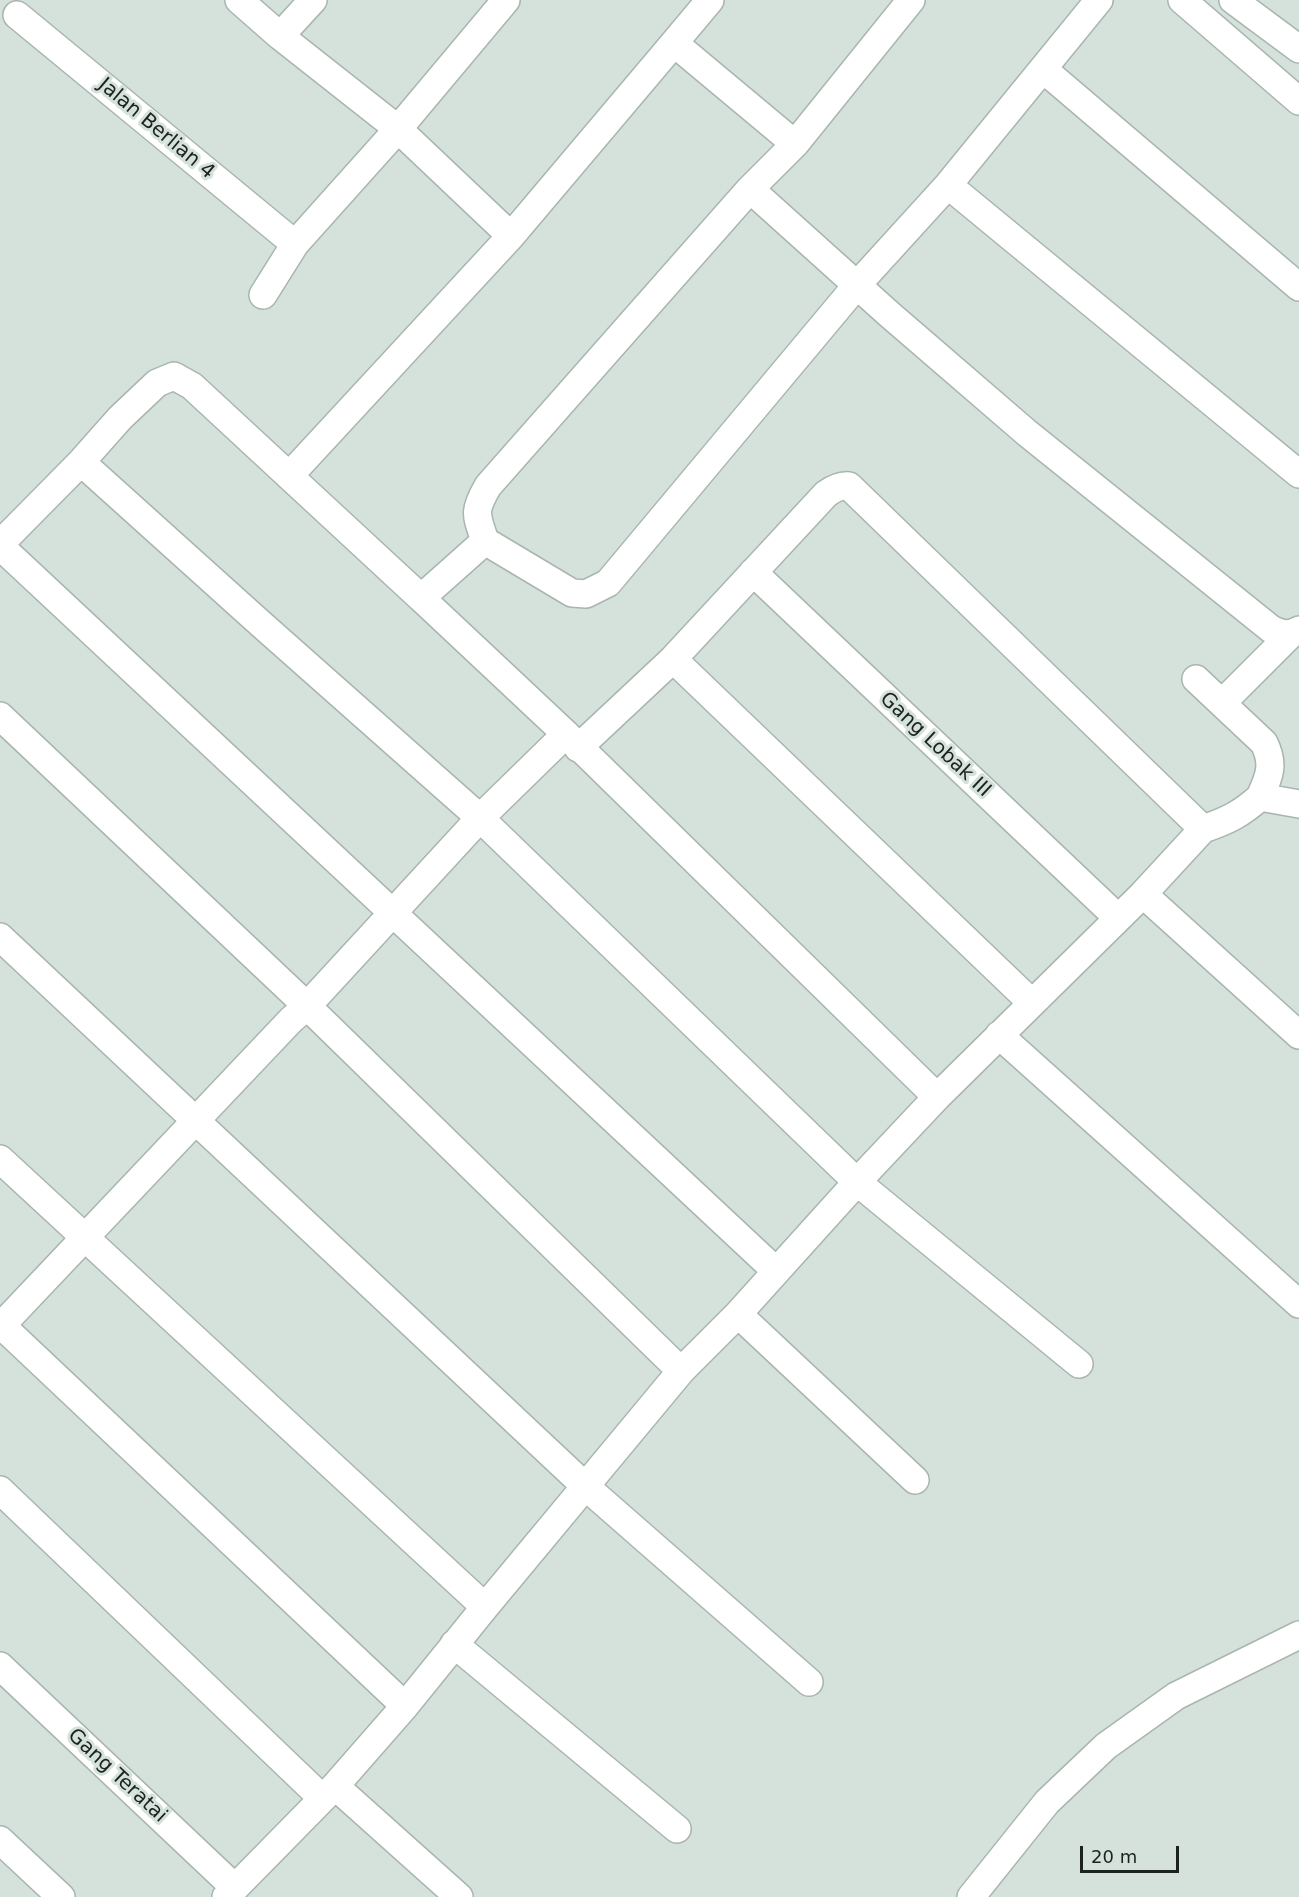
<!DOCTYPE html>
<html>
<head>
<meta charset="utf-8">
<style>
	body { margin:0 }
	#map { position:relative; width:1299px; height:1897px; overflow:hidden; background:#d5e2db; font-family:"DejaVu Sans",sans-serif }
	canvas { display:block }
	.scale { position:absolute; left:1080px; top:1846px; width:99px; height:27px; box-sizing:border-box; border:3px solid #1d221f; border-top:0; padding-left:8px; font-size:18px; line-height:21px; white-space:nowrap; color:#1d221f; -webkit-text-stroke:4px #d5e2db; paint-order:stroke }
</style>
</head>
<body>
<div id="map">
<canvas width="1299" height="1897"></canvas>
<div class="scale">20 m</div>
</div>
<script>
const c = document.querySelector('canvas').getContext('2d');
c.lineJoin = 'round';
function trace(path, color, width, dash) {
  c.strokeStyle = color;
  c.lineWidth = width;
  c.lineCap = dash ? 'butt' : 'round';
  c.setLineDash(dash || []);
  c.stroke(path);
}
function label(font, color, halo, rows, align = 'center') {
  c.font = font + ' "DejaVu Sans",sans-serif';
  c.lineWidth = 6;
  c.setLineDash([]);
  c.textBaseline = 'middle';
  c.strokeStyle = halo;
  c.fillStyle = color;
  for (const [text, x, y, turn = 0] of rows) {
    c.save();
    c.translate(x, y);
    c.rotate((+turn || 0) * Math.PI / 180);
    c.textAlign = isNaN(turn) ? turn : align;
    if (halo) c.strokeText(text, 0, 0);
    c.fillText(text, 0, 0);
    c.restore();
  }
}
const street = new Path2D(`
	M239,0L280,36L398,129L511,236
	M911,0L795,144L750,189L488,486C473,512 476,514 485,541L572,593L586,594L608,583L857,285L948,185L1099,0
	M1182,0L1299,101
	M1233,0L1299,49
	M17,15L295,244
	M280,36L313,0
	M674,43L710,0
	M1043,69L1299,287
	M948,185L1299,474
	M750,189L889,314L1027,433L1271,629C1282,634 1288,636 1299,630
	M263,295L295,244L398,129L506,0
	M81,462L261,624L480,818L857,1182L937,1097L1143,894L1203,829L849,486C840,485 833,489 826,494L673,659L578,748
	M289,476L511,236L674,43L795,144
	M0,544L81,462L120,418L157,383L174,376L192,386L421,598L485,541
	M0,546L776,1271
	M753,572L1118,918
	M421,598L566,734L937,1097
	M673,659L1032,1003
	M1196,679L1264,743C1275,765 1269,777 1260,797
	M1222,703L1291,634
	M0,716L307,1006L681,1371
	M1203,829C1227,821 1241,814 1260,797L1299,804
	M1143,894L1299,1035
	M0,937L585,1486L809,1682
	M999,1035L1299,1304
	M0,1159L485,1607
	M738,1314L915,1480
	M0,1324L405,1706
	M0,1327L291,1020L307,1006L480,818L566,734
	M0,1490L322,1798
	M454,1644L677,1829
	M0,1666L234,1887
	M335,1786L459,1897
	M0,1840L61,1897
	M226,1897L335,1786L405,1706L485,1607L681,1371L738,1314L857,1182L1079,1364
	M971,1897L1047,1802L1106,1746L1176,1696L1299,1635`);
const streetNames = [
	["Jalan Berlian 4",156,129,40],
	["Gang Lobak III",935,745,43],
	["Gang Teratai",117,1776,43]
];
trace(street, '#a9b5af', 30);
trace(street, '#fff', 27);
label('20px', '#1d221f', '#d5e2db', streetNames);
</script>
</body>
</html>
